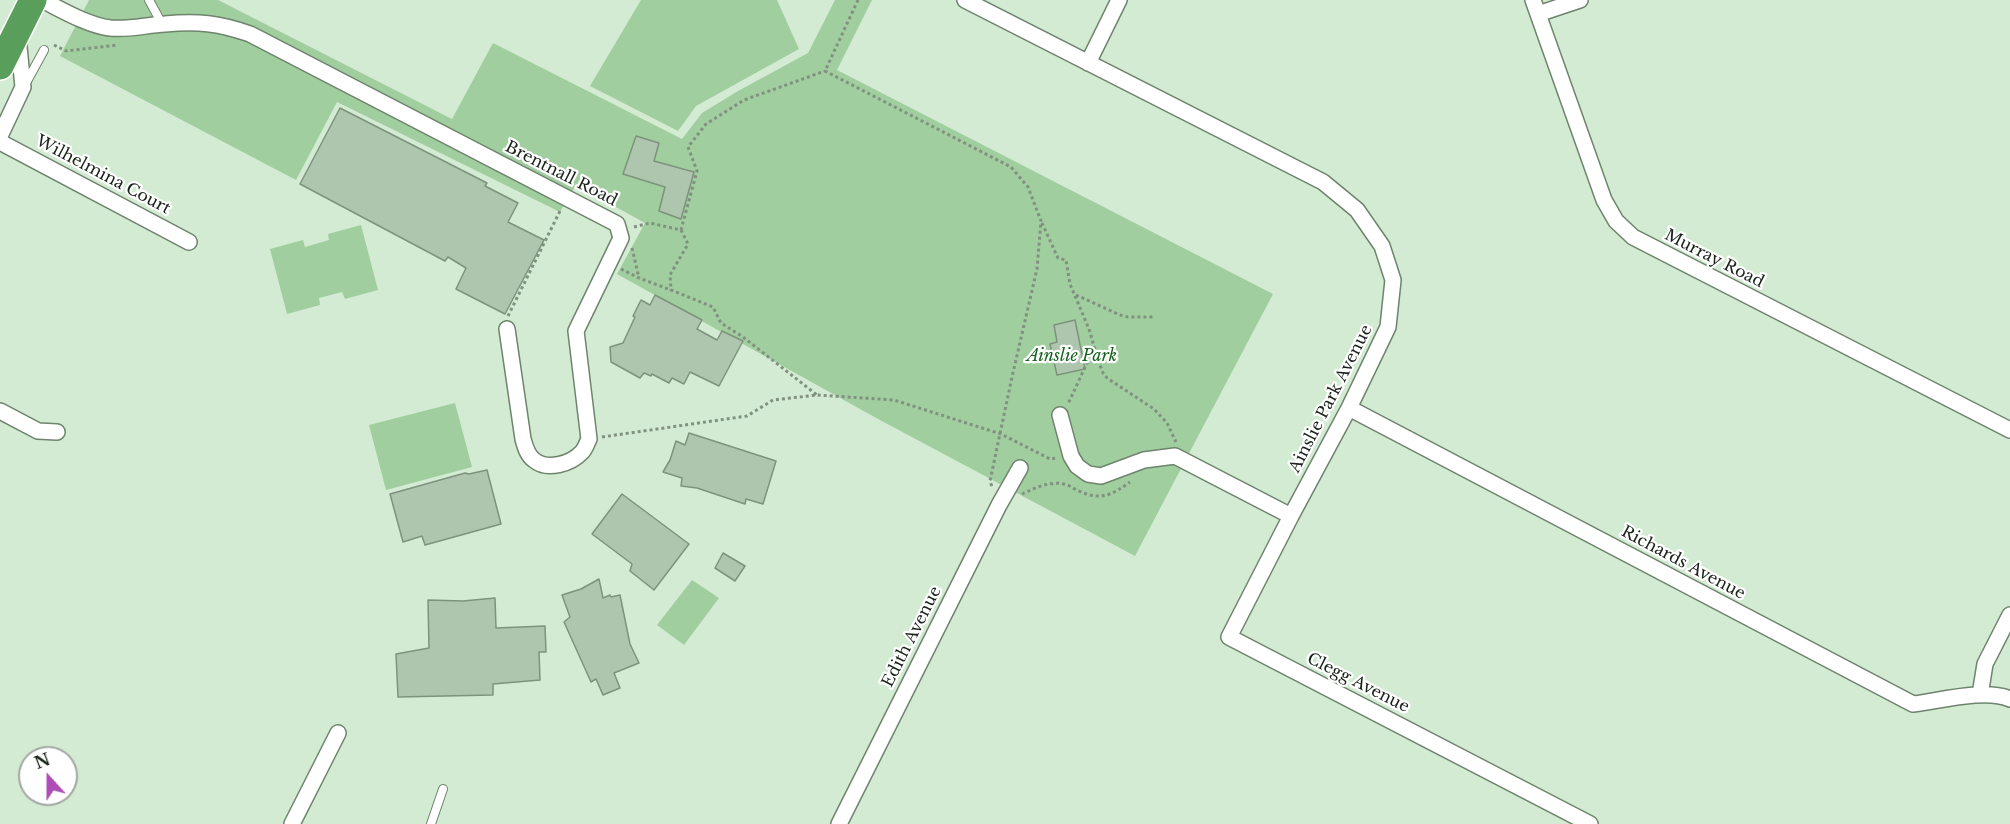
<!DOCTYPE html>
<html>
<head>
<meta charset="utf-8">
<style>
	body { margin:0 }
	#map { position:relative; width:2010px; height:824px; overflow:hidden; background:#d3ebd2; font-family:"Libre Baskerville",serif }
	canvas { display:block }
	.north { position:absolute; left:18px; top:746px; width:60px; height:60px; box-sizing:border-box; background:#fff; border:2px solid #a3a7a3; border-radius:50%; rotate:339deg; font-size:16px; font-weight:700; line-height:24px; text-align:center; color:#192219 }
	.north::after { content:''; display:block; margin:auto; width:21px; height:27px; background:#ad4db5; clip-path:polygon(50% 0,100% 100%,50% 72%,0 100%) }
</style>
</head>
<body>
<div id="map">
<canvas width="2010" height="824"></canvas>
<div class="north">N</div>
</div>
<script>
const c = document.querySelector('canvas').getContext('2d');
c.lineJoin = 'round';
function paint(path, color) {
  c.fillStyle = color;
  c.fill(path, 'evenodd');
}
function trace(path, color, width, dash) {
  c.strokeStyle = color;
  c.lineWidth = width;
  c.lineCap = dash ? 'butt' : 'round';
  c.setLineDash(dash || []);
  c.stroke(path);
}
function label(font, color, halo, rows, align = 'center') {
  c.font = font + ' "Libre Baskerville",serif';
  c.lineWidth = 4.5;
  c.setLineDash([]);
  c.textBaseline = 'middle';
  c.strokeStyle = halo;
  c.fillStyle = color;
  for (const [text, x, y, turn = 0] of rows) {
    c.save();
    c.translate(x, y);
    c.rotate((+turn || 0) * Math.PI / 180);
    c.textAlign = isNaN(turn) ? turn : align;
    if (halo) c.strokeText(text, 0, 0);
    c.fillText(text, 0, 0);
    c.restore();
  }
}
const green = new Path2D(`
	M89,0H218L452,119L493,43L682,139L702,113L738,91L808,53L835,0H872L837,70L1273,294L1135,556L878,419L617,274L645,223L576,185L560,212L337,102L296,180L60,56Z
	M641,0H777L799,49L696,106L678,131L590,86Z
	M361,225L378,290L345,299L342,292L319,298L320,305L287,314L270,249L303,240L305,247L329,240L328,234Z
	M455,403L472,467L386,490L369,425Z
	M692,580L719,598L684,645L657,625Z`);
const building = new Path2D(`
	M340,108L487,183L485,186L518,203L508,222L544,240L505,314L456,289L466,268L448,257L445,261L300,184Z
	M636,136L659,143L654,161L694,172L681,219L659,211L665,187L623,174Z
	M655,295L702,320L697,329L717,340L722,331L743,341L719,386L690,372L684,384L672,378L669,383L652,374L651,376L644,373L640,378L611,362L610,347L623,343L635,317L633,316L641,300L650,305Z
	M1075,320L1085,369L1057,375L1050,344L1057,342L1054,325Z
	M689,433L776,461L763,504L746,499L745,504L697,488L681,486L682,478L663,472L670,460L676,441L685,445Z
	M487,470L501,524L425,545L422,536L403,542L390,494L465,473L469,474Z
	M622,494L689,544L654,590L630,571L632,564L592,534Z
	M723,553L745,566L735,581L715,568Z
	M599,579L603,598L610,595L611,597L620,595L630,644L639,663L614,673L620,688L603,695L596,679L591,682L564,622L570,617L562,595L581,589Z
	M495,598L496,628L545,626L546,652H539L540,680L493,684V695L398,697L396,654L429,648L428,600L463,601Z`);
const path = new Path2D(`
	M858,0L825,71L1011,167L1028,187L1041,221L1037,269L1012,377L990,481L992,487
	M54,45L66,51L118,45
	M1042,223L1058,258L1066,260L1070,284L1089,329L1098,360L1087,363L1068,404
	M634,227L650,223L681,230L697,171L688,147L706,124L744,100L825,71
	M681,230L688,244L670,275L671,290L713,307L721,323L743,337L817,395
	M632,248L639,278
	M621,269L639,278L671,290
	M1076,295L1120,315L1128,317H1153
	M508,316L561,209
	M1098,360L1103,373L1107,378L1154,409L1167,423L1176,442
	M602,437L747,416L773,400L817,395L894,400L1001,434L1050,459L1058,458
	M1022,494C1035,488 1049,481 1064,484C1070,485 1075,490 1081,492C1102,501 1113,494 1130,482`);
const lane = new Path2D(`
	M149,0L162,24
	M26,83L44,50
	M431,824L443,789`);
const street = new Path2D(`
	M42,0C62,10 87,25 110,28C129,30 146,25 165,24C198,21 218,23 250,34L617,224L621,238L576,331L589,439C587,443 585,449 582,452C571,464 547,471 534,460C527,455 525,446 523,439L507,329
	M965,0L1323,182L1357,210L1382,246L1393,280L1388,327L1349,408L1291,516L1175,456L1144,460L1101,476L1088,474L1077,466L1071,456L1060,415
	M1533,0L1604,200L1616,221L1633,237L2010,430
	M1538,14L1580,0
	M1088,63L1119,0
	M0,136L23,87L18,37
	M0,142L189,242
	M1349,408L1913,704C1939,701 1986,688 2010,699
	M0,411L38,431L57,432
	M1291,516L1229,637L1590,824
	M1980,695L1985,664L2010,615
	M292,824L338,733
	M839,824L999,505L1020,468`);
const highway = new Path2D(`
	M0,66L33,0`);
const streetNames = [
	["Brentnall Road",561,174,27],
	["Wilhelmina Court",103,175,28],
	["Murray Road",1714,259,27],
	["Ainslie Park Avenue",1331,399,-63],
	["Richards Avenue",1683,563,28],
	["Edith Avenue",912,637,-63],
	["Clegg Avenue",1358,683,27]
];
const parkNames = [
	["Ainslie Park",1072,356]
];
paint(green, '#a0ce9f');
paint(building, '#afc6ae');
trace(building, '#7d937c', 1.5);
trace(lane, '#6e846d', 10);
trace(street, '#6e846d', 18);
trace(highway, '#fff', 30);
trace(path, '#80917f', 3, [3, 3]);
trace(lane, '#fff', 8);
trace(street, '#fff', 15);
trace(highway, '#599e5a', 27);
label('16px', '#192219', '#fff', streetNames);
label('italic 16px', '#14611c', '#fff', parkNames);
</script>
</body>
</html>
